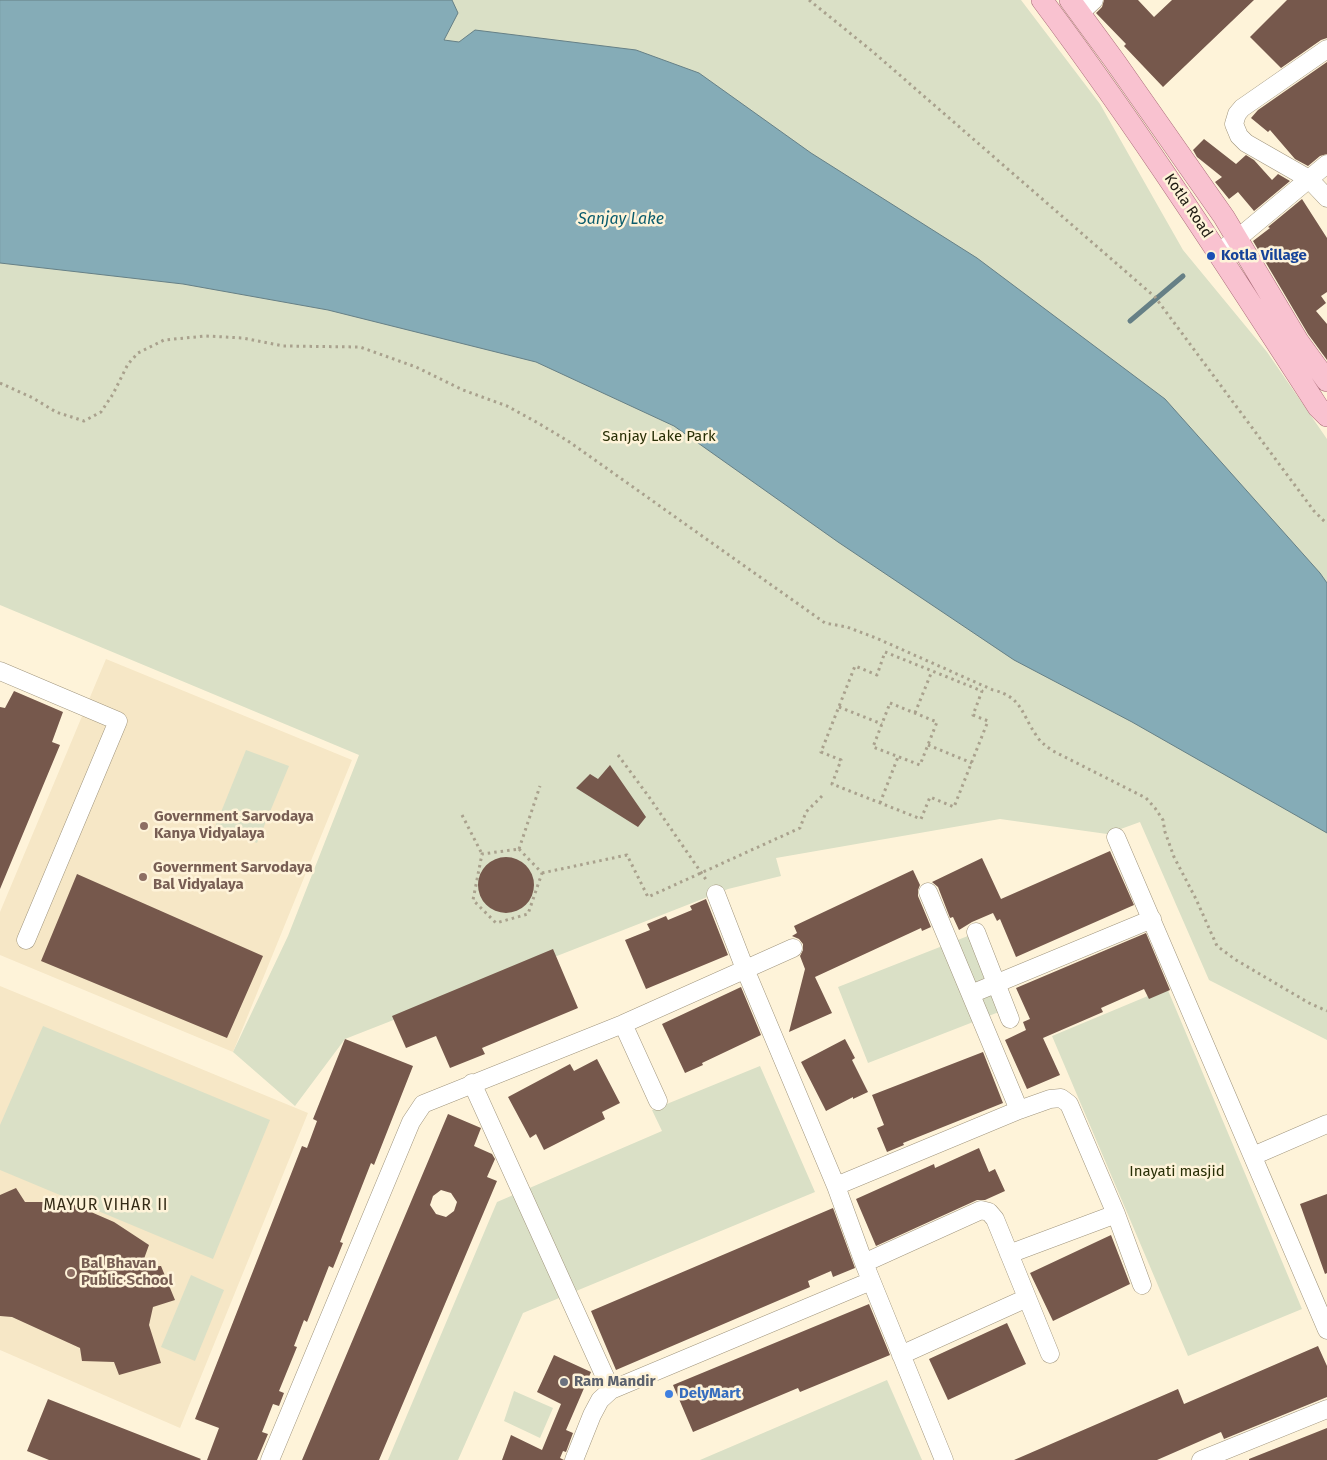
<!DOCTYPE html>
<html>
<head>
<meta charset="utf-8">
<style>
	body { margin:0 }
	canvas { display:block; background:#fef3d9 }
</style>
</head>
<body>
<canvas width="1327" height="1460"></canvas>
<script>
const c = document.querySelector('canvas').getContext('2d');
c.lineJoin = 'round';
function paint(path, color) {
  c.fillStyle = color;
  c.fill(path, 'evenodd');
}
function trace(path, color, width, dash) {
  c.strokeStyle = color;
  c.lineWidth = width;
  c.lineCap = dash ? 'butt' : 'round';
  c.setLineDash(dash || []);
  c.stroke(path);
}
function label(font, color, halo, rows, align = 'center') {
  c.font = font + ' "Fira Sans",sans-serif';
  c.lineWidth = 5;
  c.setLineDash([]);
  c.textBaseline = 'middle';
  c.strokeStyle = halo;
  c.fillStyle = color;
  for (const [text, x, y, turn = 0] of rows) {
    c.save();
    c.translate(x, y);
    c.rotate((+turn || 0) * Math.PI / 180);
    c.textAlign = isNaN(turn) ? turn : align;
    if (halo) c.strokeText(text, 0, 0);
    c.fillText(text, 0, 0);
    c.restore();
  }
}
const built = new Path2D(`
	M106,659L352,760L233,1052L0,955V912Z
	M0,986L308,1113L180,1428L0,1350Z`);
const green = new Path2D(`
	M0,0H1021L1100,104L1183,250L1267,352L1327,439V1040L1209,980L1140,822L1107,834L1000,819L776,858L781,876L728,889L345,1039L295,1106L233,1052L288,936L359,755L0,605Z
	M246,750L289,766L257,843L215,827Z
	M973,934L1004,1010L868,1063L838,987Z
	M1167,988L1302,1309L1188,1356L1052,1036Z
	M43,1026L270,1120L213,1259L0,1170V1125Z
	M760,1066L815,1192L523,1313L458,1460H388L497,1202L662,1131L652,1110Z
	M191,1275L224,1290L195,1361L161,1347Z
	M887,1380L922,1460H700Z
	M514,1391L553,1408L540,1438L504,1421Z`);
const water = new Path2D(`
	M0,0H452L458,13L444,40L459,42L475,30L636,50L699,73L811,153L977,258L1165,399L1320,573L1327,583V833L1132,722L1014,660L838,542L674,426L536,362L328,310L183,284L0,263Z`);
const stream = new Path2D(`
	M1130,321L1183,276`);
const building = new Path2D(`
	M1104,0H1138L1154,17L1172,0H1254L1163,87L1124,46L1126,44L1096,13L1102,7Z
	M1287,0H1327V38L1321,40L1281,68L1250,37Z
	M1327,62V154L1320,156L1308,166L1295,159L1270,130L1268,132L1251,118L1258,110Z
	M1204,139L1236,164L1246,155L1254,160L1272,180L1278,174L1290,181L1254,211L1238,192L1229,199L1215,182L1222,177L1197,157L1193,150Z
	M1302,199L1327,238V292L1321,296L1326,303L1316,311L1327,324V360L1308,334L1253,241L1270,228L1268,227Z
	M14,691L63,712L52,742L60,745L0,889V707L5,708Z
	M610,765L646,817L638,827L576,788L590,774L598,779Z
	M1110,851L1134,905L1016,957L1000,919L997,921L993,913L972,922L959,930L953,917L950,918L938,887L932,882L982,858L1001,899Z
	M478 885a28 28 0 1 1 56 0a28 28 0 1 1-56 0Z
	M913,870L920,885L918,890V896L931,927L922,931L921,928L815,977L832,1013L789,1032L805,969L800,956L803,950V944L799,939L792,936L797,933L794,926Z
	M77,874L263,956L227,1038L41,961Z
	M706,899L728,955L646,989L625,940L650,930L647,924L666,916L668,920L692,910L690,906Z
	M1146,933L1170,990L1149,999L1144,989L1101,1008L1103,1012L1043,1038L1060,1075L1027,1089L1005,1040L1026,1030L1023,1022L1030,1019L1016,988Z
	M553,949L578,1008L482,1048L485,1054L450,1068L436,1036L406,1048L392,1016Z
	M741,987L761,1035L702,1063L703,1065L685,1073L662,1024Z
	M345,1039L413,1066L374,1165L371,1163L340,1242L343,1243L333,1268L329,1266L307,1322L304,1320L294,1346L297,1347L279,1391L284,1393L279,1406L273,1404L262,1432L268,1434L257,1460H207L219,1428L195,1419L302,1146L307,1148L317,1121L313,1119Z
	M845,1039L855,1058L852,1060L868,1092L853,1099V1097L826,1111L801,1062Z
	M983,1052L1003,1103L903,1143L904,1145L887,1152L877,1128L884,1125L872,1095Z
	M597,1059L620,1103L602,1112L605,1119L544,1150L536,1134L530,1138L508,1097L570,1064L574,1071Z
	M448,1114L481,1128L474,1146L492,1154L495,1159L487,1177L497,1181L379,1460H302ZM441,1190L451,1193L457,1202L454,1211L446,1217L436,1214L430,1205L433,1196Z
	M979,1148L989,1172L995,1169L1005,1191L985,1200H977L876,1246L856,1199L934,1164L935,1168Z
	M16,1188L25,1202H68L114,1222L149,1245L141,1267L161,1266L175,1300L153,1307L149,1325L161,1363L119,1375L114,1362L82,1361L80,1348L12,1317L0,1316V1195Z
	M1327,1194V1273L1325,1274L1300,1204Z
	M833,1208L855,1268L833,1277L831,1271L808,1281L810,1287L616,1370L591,1311Z
	M1111,1235L1130,1284L1053,1321L1030,1273Z
	M869,1304L890,1355L800,1392L798,1388L693,1432L673,1385Z
	M1007,1323L1026,1364L948,1400L929,1359Z
	M1318,1346L1327,1366V1397L1224,1439L1221,1432L1157,1460H1014L1178,1389L1184,1404Z
	M554,1355L591,1372L566,1430L573,1433L566,1452L563,1451L560,1458L564,1460H502L511,1435L542,1450L561,1404L537,1392Z
	M48,1399L201,1459L200,1460H49L27,1451Z
	M1327,1428V1460H1249V1459Z`);
const path = new Path2D(`
	M809,0L872,51L1155,297L1314,511L1327,524
	M0,383L33,398L56,412L84,421L101,412L113,394L128,364L138,353L164,340L206,336L243,338L283,346L360,347L416,367L463,390L507,406L538,423L568,441L825,623L847,627L876,638L993,690C1022,697 1021,713 1036,735C1040,742 1046,746 1053,751L1146,798L1155,808L1163,820L1165,832L1174,857L1196,899L1217,946L1236,960L1309,1003L1327,1011
	M885,652L982,691L973,715L988,721L954,807L930,797L921,819L832,784L841,760L821,752L855,666L877,675Z
	M890,703L937,722L920,765L873,747Z
	M839,707L882,724
	M915,713L932,671
	M928,745L972,763
	M618,755L649,797L707,881
	M880,803L898,757
	M462,815L482,854
	M519,849L542,873L528,914L496,923L473,900L482,854Z
	M519,849L540,786
	M542,873L627,855L648,897L800,828L806,812L822,796`);
const minor = new Path2D(`
	M1080,13L1094,0
	M1327,49L1242,108L1237,114L1234,124L1239,136L1246,143L1309,179L1327,198
	M1218,252L1237,239L1327,164
	M0,671L118,721L26,940
	M1116,837L1327,1330
	M928,892L1019,1110
	M716,894L745,969L836,1186L864,1263L944,1460
	M976,932L1010,1019
	M971,994L1152,919
	M623,1024L658,1101
	M472,1083L611,1390
	M1253,1156L1327,1124
	M836,1186L1019,1110L1050,1099L1061,1098L1069,1104L1116,1214L1142,1285
	M1009,1254L1116,1214
	M864,1263L981,1210L989,1212L995,1219L1050,1354
	M901,1355L1027,1298
	M270,1460L411,1122L423,1104L623,1024L793,948
	M574,1460L592,1415L600,1400L611,1390L871,1281
	M1201,1460L1327,1409`);
const major = new Path2D(`
	M1042,0C1140,131 1229,269 1318,407L1327,416
	M1070,0L1114,60L1224,217L1298,341L1327,381`);
const markers = [
	[1211,256,5,"#1a4fb4"],
	[144,826,5,"#8d6e63"],
	[143,877,5,"#8d6e63"],
	[71,1273,5,"#8d6e63"],
	[564,1382,5,"#6b7280"],
	[669,1394,5,"#3f7fe0"]
];
const streetNames = [
	["Kotla Road",1188,206,56]
];
const transitNames = [
	["Kotla Village",1221,256]
];
const parkNames = [
	["Sanjay Lake Park",659,437],
	["Inayati masjid",1177,1172]
];
const educationNames = [
	["Government Sarvodaya",154,817],
	["Kanya Vidyalaya",154,834],
	["Government Sarvodaya",153,868],
	["Bal Vidyalaya",153,885],
	["Bal Bhavan",81,1264],
	["Public School",81,1281]
];
const worshipNames = [
	["Ram Mandir",574,1382]
];
const shopNames = [
	["DelyMart",679,1394]
];
const waterNames = [
	["Sanjay Lake",621,220]
];
const neighbourhoodNames = [
	["MAYUR VIHAR II",106,1206]
];
paint(built, '#f6e7c6');
paint(green, '#dae0c6');
paint(water, '#85acb7');
trace(water, '#668086', 1);
trace(stream, '#668086', 5);
paint(building, '#76584c');
trace(minor, '#a0957d', 19);
trace(major, '#aa6d79', 22);
trace(path, '#a9a18d', 3, [2.5, 4]);
trace(minor, '#fff', 18);
trace(major, '#f9c2d0', 21);
for (const [x, y, r, color] of markers) {
  const dot = new Path2D();
  dot.arc(x, y, r, 0, 2 * Math.PI);
  c.fillStyle = color;
  c.fill(dot);
  trace(dot, '#fef3d9', 2);
}
label('15px', '#1f1b12', '#fef3d9', streetNames);
label('bold 15px', '#164399', '#fef3d9', transitNames, 'left');
label('15px', '#292f06', '#fef3d9', parkNames);
label('bold 15px', '#785e54', '#fef3d9', educationNames, 'left');
label('bold 15px', '#5b616d', '#fef3d9', worshipNames, 'left');
label('bold 15px', '#366cbe', '#fef3d9', shopNames, 'left');
label('italic 16px', '#0a5c6d', '#fef3d9', waterNames);
c.letterSpacing = '1px';
label('16px', '#352c17', '#fef3d9', neighbourhoodNames);
c.letterSpacing = '0px';
</script>
</body>
</html>
